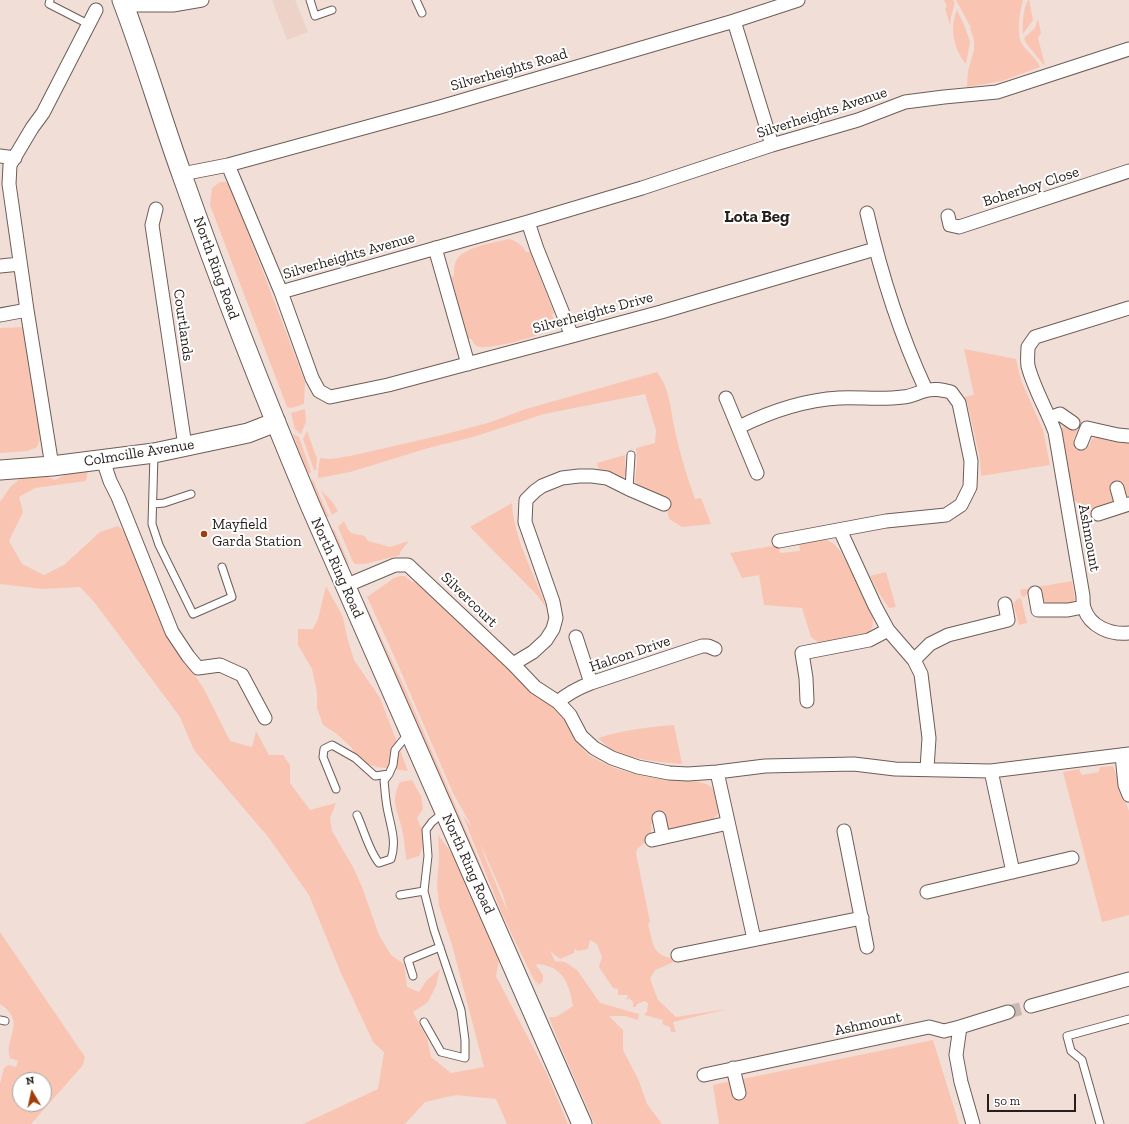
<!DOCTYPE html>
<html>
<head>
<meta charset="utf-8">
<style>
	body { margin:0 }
	#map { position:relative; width:1129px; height:1124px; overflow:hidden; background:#f1ded7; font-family:"Zilla Slab",serif }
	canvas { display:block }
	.north { position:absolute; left:12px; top:1072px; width:40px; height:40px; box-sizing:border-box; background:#fff; border:1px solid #a8a5a4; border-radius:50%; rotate:351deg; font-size:11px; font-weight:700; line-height:16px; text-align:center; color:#261f1c }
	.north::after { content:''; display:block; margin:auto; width:14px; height:18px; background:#a13d08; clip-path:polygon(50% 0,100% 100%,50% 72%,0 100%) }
	.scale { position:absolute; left:987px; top:1094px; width:89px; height:18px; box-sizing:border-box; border:2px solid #261f1c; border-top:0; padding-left:5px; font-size:12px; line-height:14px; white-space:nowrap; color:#261f1c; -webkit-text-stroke:3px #fff; paint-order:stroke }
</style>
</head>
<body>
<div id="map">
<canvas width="1129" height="1124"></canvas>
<div class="north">N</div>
<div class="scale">50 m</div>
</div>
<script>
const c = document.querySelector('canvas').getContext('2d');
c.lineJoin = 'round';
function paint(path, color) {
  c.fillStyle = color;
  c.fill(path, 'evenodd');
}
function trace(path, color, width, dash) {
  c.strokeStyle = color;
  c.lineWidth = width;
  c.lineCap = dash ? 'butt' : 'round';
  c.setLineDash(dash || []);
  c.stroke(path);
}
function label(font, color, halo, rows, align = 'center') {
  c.font = font + ' "Zilla Slab",serif';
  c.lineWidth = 4;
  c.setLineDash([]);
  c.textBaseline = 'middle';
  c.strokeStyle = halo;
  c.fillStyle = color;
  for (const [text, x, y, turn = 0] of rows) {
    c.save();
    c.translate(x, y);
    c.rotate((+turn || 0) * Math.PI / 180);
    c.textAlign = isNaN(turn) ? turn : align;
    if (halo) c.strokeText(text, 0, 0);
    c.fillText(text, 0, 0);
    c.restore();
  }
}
const built = new Path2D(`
	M272,0H295L308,32L287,40Z`);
const green = new Path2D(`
	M944,0H953L955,2L951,17L950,25L945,8L947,7Z
	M956,0H1023C1020,11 1016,34 1022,44C1028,53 1036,57 1040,67L1002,81L967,87L968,71L974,50V40L970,28L971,26H970Z
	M1028,0H1029L1033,20L1023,34C1022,23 1023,10 1028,0Z
	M957,10L965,27L970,42L966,64C954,49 949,29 957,10Z
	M1038,19L1041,33L1038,38L1045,65L1043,64L1026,43L1024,38L1035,28Z
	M220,182H226L231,188L305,382L304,404L291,408L287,407L210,205L212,188Z
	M509,239C517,241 522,245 526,252H530L554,313L552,315L554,320C553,323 552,327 550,329C544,336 490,349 480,347C475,346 474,343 471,339H468L451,277L454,276C454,270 454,263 458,258C466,247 496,242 509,239Z
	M23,327L40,439L37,447L28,451L0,453V328Z
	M964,349L1016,359L1021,380L1043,430L1050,465L981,476L980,459L967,402L964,397L974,395Z
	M657,372C671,392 670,407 675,431C680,454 687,477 695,499L701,498L711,524L682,527L669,519L664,497L639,487L635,481L637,460L636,448L655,443L656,430L645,394L544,414L473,437L432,447L350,472L318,478V471L320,458L330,459L350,456L442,435L488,423L526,409Z
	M305,409L306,422L301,434L295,429L291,413Z
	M1077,417L1082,420L1073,440L1089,446L1092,439L1096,437L1119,442L1129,443V497L1124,494C1118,498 1114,503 1108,506C1100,511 1088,512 1079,513L1077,501H1073L1060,432L1063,426L1065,425L1073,426Z
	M307,431L317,459L316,470H314L303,439Z
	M293,434L299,437L311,472L309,474L306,470Z
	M625,455V467L627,473L621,479L598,468L597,463Z
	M88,471L86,481L35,488L19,497L23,512L9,541L22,564L44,575L64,565L100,532L118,526L127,534L151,597L171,640L204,689L230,741L252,747L256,731L269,755H283L290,765V783L310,810L336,803L330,818L332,831L353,867L362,887L379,935L391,955L404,964L407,987L419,992L427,980L440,969L436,986L428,1002L413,1012L427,1038L431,1057L451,1073L484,1067L452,945L439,906L437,884L439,857L438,835L457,860L499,959L496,976L547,1074L568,1124H507L496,1099L456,1095L425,1102L405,1124H303L378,1089L384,1052L373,1042L341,973L309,895L269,838L194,750L180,717L95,603L80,587L42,589L0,584V502L11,486L29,472L44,475L55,480L69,473Z
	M313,480L329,517L324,516L310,482Z
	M321,490L333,503L338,511L332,515Z
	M512,503C514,541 535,574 547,609L537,595L470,527Z
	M344,521C346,526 349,533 354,534C361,536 364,533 368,541L390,547L409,541L400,552V555L365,564H355L353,562L338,527Z
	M334,529L350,566L343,559L333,534L332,531Z
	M825,539L834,544L841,552L872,613C873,619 874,626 870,631C866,636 828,644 822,643C818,642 814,639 811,637L802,608L764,605L759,575L742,578L730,553L778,545L780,553L800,551L799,543Z
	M886,572L896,607L889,608L877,590L870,576Z
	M400,576H405L412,582H415L449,611L536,696C544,701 555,706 560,713C569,726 580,750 592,757C617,772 648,778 677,781C687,782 697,780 706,784C713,787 715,791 716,798C717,803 719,808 718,813C715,825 680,828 669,831L661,822L651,824C652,840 648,840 637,849L636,853L650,922L648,924C653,941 651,955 672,958L674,962L655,970L650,979L658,1000L676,1017L727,1009L673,1022L676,1032H671L670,1027L662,1024L663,1020L644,1015L647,1012L648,1003L645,1001L637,1004L636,1007H633V1002L629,998L626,1001L628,995H618V989L613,988L599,967L602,957L597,944L590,940L588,949L577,951L575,948L574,953L560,959L550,951L555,961L565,962L577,970L600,1003L639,1014L638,1020L625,1016H609L623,1030V1050L639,1081L647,1104L662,1124H595L593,1121C579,1086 562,1053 549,1017H556L573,1006C569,982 562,965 535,964L543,975V981L539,985L535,980L539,989L531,974L502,914L463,816L472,827L453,793L395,658L367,597L394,578ZM480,843L503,895L508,913L486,860Z
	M1072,581L1075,600C1068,605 1051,606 1043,601L1041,592L1026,594V596L1022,597L1020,590Z
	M326,586L343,617L347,637L354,660L380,698L408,771L377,767L360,762L351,747L337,734L323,725L317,708V692L312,669L298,645V629H313L318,619Z
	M1021,598L1027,623L1019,625L1013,603L1015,602L1016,600Z
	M363,599L404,686L474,849L515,949L534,991L531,989L364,606Z
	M674,725L682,764C659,762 634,760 612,750C607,748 603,742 598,738C623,730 648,727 674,725Z
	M1113,766L1129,811V915L1102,922L1063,772L1079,769L1082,775L1099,772L1100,767Z
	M412,780L421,796L423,809L417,818L426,839L419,856L406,860C405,848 404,836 401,825C396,807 391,800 400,782Z
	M0,932L85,1057L83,1065L31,1124H0V1084L4,1068L8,1065L16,1067L18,1061L10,1058C3,1039 28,1022 0,1004ZM20,1080H44V1104H20Z
	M933,1040L959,1124H719L713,1085Z`);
const streetTunnel = new Path2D(`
	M1008,1012L1031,1006`);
const lane = new Path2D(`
	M50,0L49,4L88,24
	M310,0L315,16L332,10
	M416,0L422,13
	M154,454L152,524L159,545L193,614L232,597L222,567
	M629,489L631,455
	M153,504L164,503L191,494
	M336,789L323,757L324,749L332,745L355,758L375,776L389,774
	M357,815C364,830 369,851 379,863L391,859C398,838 388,821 386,800C385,794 385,788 384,781L389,774L393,765L395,750L408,734
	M400,895L424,891
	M413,976L408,960L440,947
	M0,1020L5,1021
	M424,1022L441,1052L465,1058V1040L461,1010L434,930L424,891L428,856L426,830L432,822L443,813
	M1100,1124L1082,1060L1071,1051L1067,1036L1129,1019`);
const street = new Path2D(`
	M124,5H173L202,0
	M734,21L772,145
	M0,156L15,158
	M228,165L281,292L312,378L319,391L330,397L388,385L572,336L661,312L875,249
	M182,174L228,165L440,107L734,21L798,0
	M156,209L152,225L185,446
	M867,213C881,274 900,334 926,390
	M948,216L950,225L959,227L1129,171
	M528,222L537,249L572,336
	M435,248L468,364
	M0,266L20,264
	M281,292L528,222L642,188L772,145L858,120L905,102L944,97L997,92L1129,49
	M1129,308L1035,337L1028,347C1028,353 1027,360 1028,366C1034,389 1047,410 1055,432L1083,596C1083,600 1083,605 1084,608C1090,627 1111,635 1129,633
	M0,315L27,310
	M726,398L757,473
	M1050,418L1060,414L1073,423
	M739,427C769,412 805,400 839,398C860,397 882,400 903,397C910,397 917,393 924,391C934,388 942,390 951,392L959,403L971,461L970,487L961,505L946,515L886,521L779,541
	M1081,443L1087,428L1118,435L1129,436
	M103,460L110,481L118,497L172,632L188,656L198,668L220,665L242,675L265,718
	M52,466L27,310L9,184L10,165L32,128L43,113L96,10
	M1117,488L1122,506
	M1098,514L1129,504
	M840,530L875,606L888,630L914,660L921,674L929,738L927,769
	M345,586L395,565H408L513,664L535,687L558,702L570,715L581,736L594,748L612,758L638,767L669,773L688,774L717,772L765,766L854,764L895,769L991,771L1129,754
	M1035,593L1038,610H1068L1083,607
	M576,637L591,683
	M914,660L930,644L948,635L1008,620L1005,604
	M513,664L533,652L546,640L553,629L556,618L553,602L525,522L526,500L535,491L542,486L562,478L579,476H592L607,478L629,489L664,504
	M807,701L806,678L802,653L869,640L888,630
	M558,702C568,693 578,688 591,683L702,646H708L715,649
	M1122,755L1125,785L1129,795
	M991,771L1013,872
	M717,772L754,939
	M659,818L663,837
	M844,831L867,947
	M652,840L728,823
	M927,892L1072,858
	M678,955L862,918
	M1031,1006L1129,979
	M960,1027L956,1055L961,1082L973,1124
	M733,1068L739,1093
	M704,1075L929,1027L944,1031L960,1027L1008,1012`);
const secondary = new Path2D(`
	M122,0C144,57 161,117 182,175C221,286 264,396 310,505L582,1124
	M0,470L52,466L154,453L248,433L276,422`);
const markers = [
	[204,534,4,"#a13d08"]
];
const streetNames = [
	["Silverheights Road",509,70,-16],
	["Silverheights Avenue",822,113,-18],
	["Boherboy Close",1031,187,-18],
	["Silverheights Avenue",349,256,-16],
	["North Ring Road",216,268,70],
	["Silverheights Drive",593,313,-15],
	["Courtlands",183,325,82],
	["Colmcille Avenue",139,453,-9],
	["Ashmount",1089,538,80],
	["North Ring Road",337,568,66],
	["Silvercourt",469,600,44],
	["Halcon Drive",630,654,-19],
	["North Ring Road",468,864,66],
	["Ashmount",868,1024,-12]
];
const poiNames = [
	["Mayfield",212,525],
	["Garda Station",212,542]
];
const quarterNames = [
	["Lota Beg",757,217]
];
paint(built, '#edd2c8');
paint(green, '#f9c5b2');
trace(streetTunnel, '#c8b8b2', 13, [13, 6]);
trace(lane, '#6d5d57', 9);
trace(street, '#6d5d57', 15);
trace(secondary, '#6d5d57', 21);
trace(lane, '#fff', 7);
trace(street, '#fff', 13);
trace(secondary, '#fff', 19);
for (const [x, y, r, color] of markers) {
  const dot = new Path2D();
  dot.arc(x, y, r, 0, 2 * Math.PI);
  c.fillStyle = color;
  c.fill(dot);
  trace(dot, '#fff', 1.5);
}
label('15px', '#261f1c', '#fff', streetNames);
label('15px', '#261f1c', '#fff', poiNames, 'left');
label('bold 17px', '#261f1c', '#fff', quarterNames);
</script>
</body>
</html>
